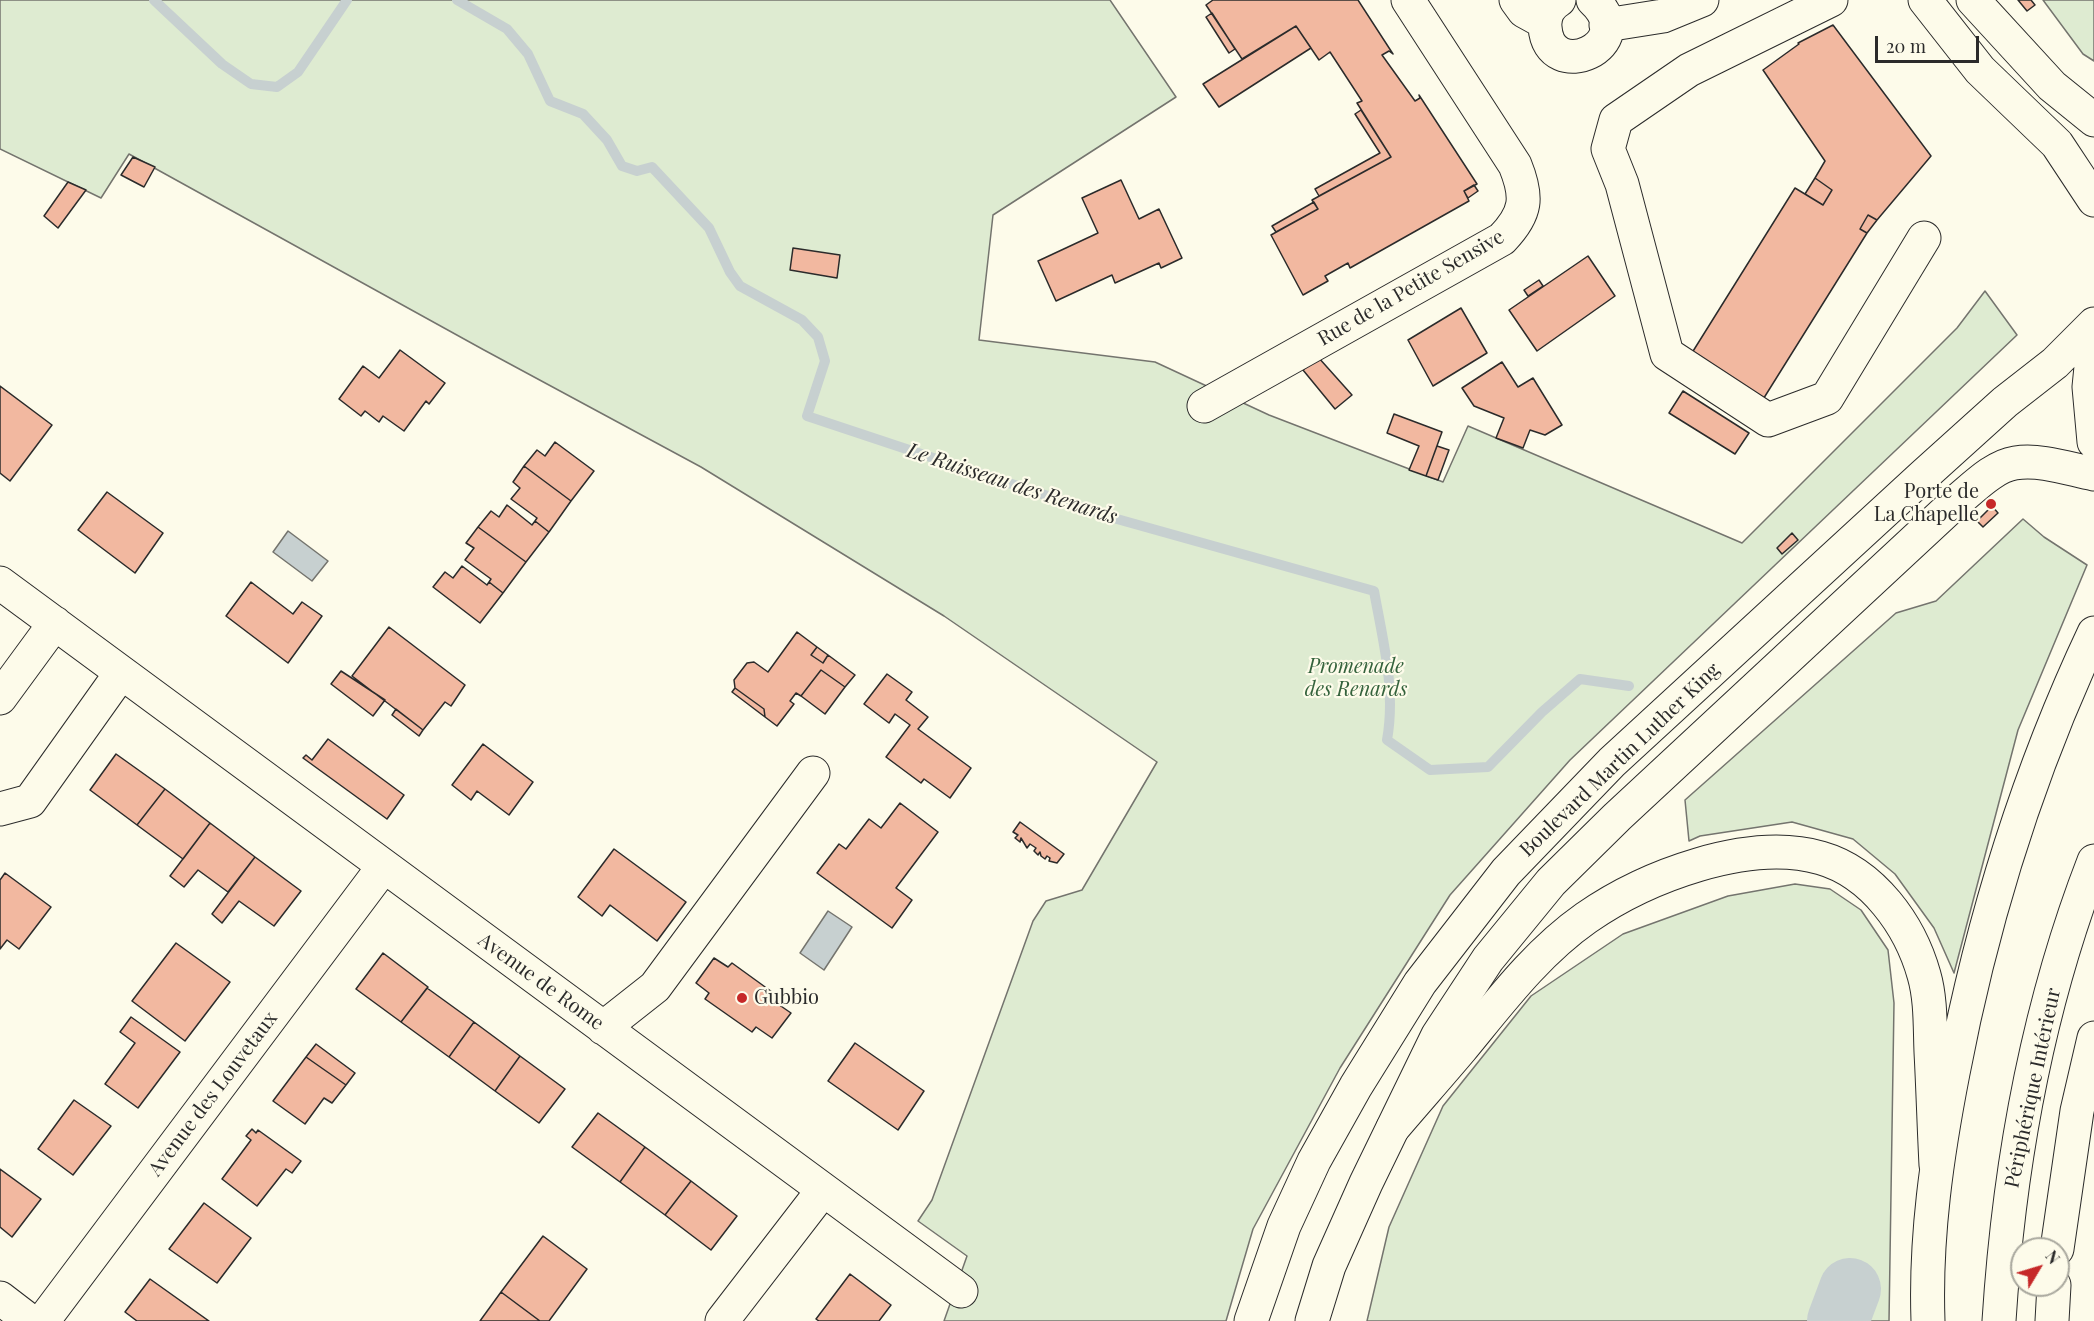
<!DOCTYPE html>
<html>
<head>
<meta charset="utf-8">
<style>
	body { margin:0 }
	#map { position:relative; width:2094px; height:1321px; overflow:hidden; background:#fdfbea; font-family:"Playfair Display",serif }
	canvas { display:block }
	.north { position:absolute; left:2010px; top:1237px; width:60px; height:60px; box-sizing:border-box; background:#fdfbea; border:2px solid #a9a89e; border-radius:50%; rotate:52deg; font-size:16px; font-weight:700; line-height:24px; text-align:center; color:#2b2b2b }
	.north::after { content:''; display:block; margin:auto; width:21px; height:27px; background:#c62828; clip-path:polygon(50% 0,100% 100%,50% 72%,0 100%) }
	.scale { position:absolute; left:1875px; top:36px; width:104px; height:27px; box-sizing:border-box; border:3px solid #2b2b2b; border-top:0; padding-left:8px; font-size:18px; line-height:21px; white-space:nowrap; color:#2b2b2b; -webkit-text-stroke:4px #fdfbea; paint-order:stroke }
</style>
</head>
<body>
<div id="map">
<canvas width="2094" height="1321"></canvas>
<div class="north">N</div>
<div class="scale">20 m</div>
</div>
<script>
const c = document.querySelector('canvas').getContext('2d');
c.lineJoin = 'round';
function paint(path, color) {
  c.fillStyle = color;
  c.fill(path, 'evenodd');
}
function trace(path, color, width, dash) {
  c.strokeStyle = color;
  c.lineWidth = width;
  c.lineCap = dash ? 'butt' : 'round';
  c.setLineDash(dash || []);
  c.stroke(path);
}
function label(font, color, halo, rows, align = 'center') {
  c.font = font + ' "Playfair Display",serif';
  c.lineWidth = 4.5;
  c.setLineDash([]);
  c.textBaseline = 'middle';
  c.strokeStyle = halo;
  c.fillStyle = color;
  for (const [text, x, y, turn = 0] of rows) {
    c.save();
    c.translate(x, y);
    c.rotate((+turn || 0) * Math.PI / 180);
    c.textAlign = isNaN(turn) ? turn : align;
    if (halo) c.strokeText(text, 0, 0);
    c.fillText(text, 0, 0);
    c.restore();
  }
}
const green = new Path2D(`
	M0,0H1110L1176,97L993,215L979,340L1155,362L1269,415L1443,482L1468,426L1742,543L1957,328L1985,291L2017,335L1570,760L1450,895L1340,1068L1253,1229L1226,1321H944L967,1256L918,1221L932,1200L1033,921L1046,901L1082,890L1157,762L944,616L701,467L484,350L129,154L101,198L0,149Z
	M2043,0H2094V61L2083,54Z
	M2023,519L2044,537L2087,565L2018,730L1954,973L1934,928L1895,874L1853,839L1792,822L1700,836L1689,841L1685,800L1896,613L1936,601Z
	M1795,884L1830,889L1861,910L1888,950L1894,1003L1889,1321H1367L1389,1227L1443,1106L1531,996L1623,934L1728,896Z`);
const water = new Path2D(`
	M288,531L328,561L312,581L273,552Z
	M828,911L852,927L824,970L800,953Z`);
const stream = new Path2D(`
	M154,0L222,64L251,84L277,87L298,72L347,0
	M457,0L507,29L528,54L550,101L583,114L607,140L622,166L637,171L652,167L709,228L730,272L740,286L802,320L818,337L825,361L807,416L1117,519L1374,591C1383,641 1396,690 1387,740L1430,770L1488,767L1542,712L1580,679L1629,686`);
const river = new Path2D(`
	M1838,1321L1850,1289`);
const building = new Path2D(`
	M1213,0H1358L1393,54L1389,51L1382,55L1415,101L1420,98L1419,95L1477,184L1464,191L1469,201L1350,268L1348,263L1325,276L1328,281L1303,295L1271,235L1318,209L1312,200L1391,157L1357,103L1362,101L1330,52L1319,60L1296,26L1242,59L1206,5Z
	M2018,0H2031L2035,5L2027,11Z
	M1212,13L1235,49L1229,53L1206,17Z
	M1833,25L1931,156L1877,220L1868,215L1860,229L1867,233L1762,401L1690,356L1795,188L1823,205L1832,190L1815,178L1825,161L1763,70L1799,44L1798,43Z
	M1296,26L1311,48L1219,107L1203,84Z
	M1361,110L1391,157L1319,196L1315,189L1380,153L1355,114Z
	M133,157L155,167L144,187L121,175Z
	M1815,178L1832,190L1823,205L1805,194Z
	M1121,180L1139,219L1159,209L1182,258L1161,268L1159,263L1115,283L1112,275L1056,301L1038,261L1098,233L1082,198Z
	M68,182L86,190L58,228L44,216Z
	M1474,185L1478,191L1468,198L1464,191Z
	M1314,202L1318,209L1276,232L1272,226Z
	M1868,215L1877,220L1867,233L1860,229Z
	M793,248L840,255L837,278L790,270Z
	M1588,256L1615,296L1537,351L1509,310Z
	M1539,280L1543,286L1528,296L1524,290Z
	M1461,308L1487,353L1433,386L1408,340Z
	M400,350L445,383L429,404L426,401L404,431L383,416L379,422L365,411L361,416L339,399L363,366L379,378Z
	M1318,357L1352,395L1335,409L1303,370Z
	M1502,362L1518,387L1533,378L1562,425L1545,435L1530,430L1523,448L1496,438L1504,418L1474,406L1462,388Z
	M0,386L52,425L10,481L0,473Z
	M1683,391L1749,433L1735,454L1669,413Z
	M1394,414L1442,432L1426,476L1409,470L1419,446L1387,433Z
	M555,442L594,471L571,501L524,466L537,450L545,456Z
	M1437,446L1449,450L1438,480L1426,476Z
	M524,466L571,501L549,532L535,521L537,518L511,499L520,488L513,482Z
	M107,492L163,533L135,573L78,530Z
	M507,505L532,525L535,521L549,532L526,562L478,527L491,511L499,517Z
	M1992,506L1998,513L1983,527L1977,521Z
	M478,527L526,562L503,593L489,582L491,579L465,560L474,548L466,543Z
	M1792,533L1798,540L1782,554L1777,548Z
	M462,566L487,585L489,582L503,593L480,623L433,587L445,572L453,578Z
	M251,582L293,614L302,602L322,616L288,663L226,616Z
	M389,627L465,685L451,706L445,702L423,730L352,676Z
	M797,632L817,647L811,655L823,663L828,655L855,675L845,687L821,670L801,696L796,693L790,701L794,704L777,726L765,717L764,709L735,688L734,680L747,663L754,662L768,672Z
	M817,647L828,655L823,663L811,655Z
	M821,670L845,687L825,714L801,696Z
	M341,671L385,700L373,716L331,684Z
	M887,674L912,692L906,700L928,717L918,729L971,768L950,798L924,779L921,783L886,757L910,725L895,714L889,723L864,704Z
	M735,688L764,709L765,717L732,692Z
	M396,709L423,730L419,736L392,715Z
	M328,739L404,795L387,819L303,758L306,755L312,760Z
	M483,744L533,782L509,815L477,791L471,800L452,785Z
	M116,754L165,789L137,825L90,790Z
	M165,789L210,823L183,859L137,825Z
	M900,803L938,832L896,888L912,900L892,928L817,873L839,844L846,849L869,819L881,828Z
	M1020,822L1064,854L1057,863L1049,861L1050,858L1047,856L1045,859L1041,856L1040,852L1038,855L1034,851L1036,848L1030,844L1027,848L1021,838L1020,842L1015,838L1018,835L1013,832Z
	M210,823L255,857L228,892L198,870L184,887L170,876Z
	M614,849L686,902L657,941L610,905L602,916L578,897Z
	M255,857L301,891L274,926L239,901L222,923L212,914Z
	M5,873L51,907L19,949L7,940L0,949V880Z
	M176,943L230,982L185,1041L132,1001Z
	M383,953L428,987L401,1022L356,989Z
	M714,958L728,967L732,963L779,997L775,1002L791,1013L772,1038L756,1027L752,1032L705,999L709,993L696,983Z
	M427,988L474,1022L449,1057L401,1022Z
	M131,1017L180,1052L138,1108L105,1084L135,1043L120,1032Z
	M474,1022L520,1056L495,1091L449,1057Z
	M855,1043L924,1091L898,1130L828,1081Z
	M316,1044L355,1073L346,1085L306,1057Z
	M520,1056L565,1089L539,1123L495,1091Z
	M306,1057L346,1085L332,1103L324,1098L305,1124L273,1101Z
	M74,1100L111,1126L73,1175L38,1149Z
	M598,1113L645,1147L620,1182L572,1147Z
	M252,1129L256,1133L258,1130L301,1161L292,1173L286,1169L257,1206L222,1179L251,1140L246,1136Z
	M645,1147L691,1181L665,1215L620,1182Z
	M0,1169L41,1199L12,1237L0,1227Z
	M691,1181L737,1216L711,1250L665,1215Z
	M204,1203L251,1238L217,1283L169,1249Z
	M543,1236L587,1269L549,1321H540L501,1292Z
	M850,1274L891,1305L879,1321H819L816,1319Z
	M150,1279L209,1321H137L125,1312Z
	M501,1292L540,1321H480Z`);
const minor = new Path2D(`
	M1516,0L1524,11L1544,22
	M1559,0C1549,6 1544,16 1545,27C1549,86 1642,45 1593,0
	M1831,0L1689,70L1616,120L1608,149L1622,184L1667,354L1768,420L1827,398L1924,238
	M1606,25L1663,16L1702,0
	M1204,406L1502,239C1527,213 1528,197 1515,165L1408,0
	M0,583L961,1291
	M0,698L55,623
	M0,809L30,801L121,673
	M603,1028L655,987L813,773
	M0,1298L30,1321
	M43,1321L384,866
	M722,1321L823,1190`);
const major = new Path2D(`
	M1925,0L1980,70L2057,144L2094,200
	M1973,0L2052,86L2094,120
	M2094,337L2089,387L2094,442
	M1251,1321L1284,1226L1314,1161L1356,1086L1420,983L1506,872L1612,762L1923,476L2005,402L2055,363L2094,324
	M1312,1321L1329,1266L1366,1183L1438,1035L1488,959L1551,882L1617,817L1957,501C1973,488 1994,466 2015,463C2041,459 2069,469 2094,474`);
const highway = new Path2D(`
	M1393,1128C1416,1101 1439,1075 1461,1049C1499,1003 1536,953 1586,918C1645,877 1748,837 1821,858C1873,873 1910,925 1924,975C1931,999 1930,1027 1931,1052C1933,1089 1934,1127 1936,1165
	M2057,1249L2077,1111L2094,1038
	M1928,1321C1925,1237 1937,1155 1953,1073C1982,921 2028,773 2094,633
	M1999,1321C2009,1164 2037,1008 2094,861
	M2052,1321L2054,1285`);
const markers = [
	[1991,504,6,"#c62828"],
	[742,998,6,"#c62828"]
];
const streetNames = [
	["Rue de la Petite Sensive",1411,288,-30],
	["Boulevard Martin Luther King",1620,760,-44],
	["Avenue de Rome",541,982,36],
	["Périphérique Intérieur",2033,1088,-78],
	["Avenue des Louvetaux",213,1094,-53]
];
const poiNames = [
	["Porte de",1979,492],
	["La Chapelle",1979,515],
	["Gubbio",754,998,"left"]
];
const parkNames = [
	["Promenade",1356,667],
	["des Renards",1356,690]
];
const waterNames = [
	["Le Ruisseau des Renards",1012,484,18]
];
paint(green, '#deebd1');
trace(green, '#74746e', 1.5);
paint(water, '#c7d0d0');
trace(water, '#74746e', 1.5);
trace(stream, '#c7d0d0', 10);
trace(river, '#c7d0d0', 62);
paint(building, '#f2b8a0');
trace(building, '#2b2b2b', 1.5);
trace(minor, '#2b2b2b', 35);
trace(major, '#2b2b2b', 35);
trace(highway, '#2b2b2b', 35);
trace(minor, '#fdfbea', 33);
trace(major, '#fdfbea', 33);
trace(highway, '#fdfbea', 33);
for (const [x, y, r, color] of markers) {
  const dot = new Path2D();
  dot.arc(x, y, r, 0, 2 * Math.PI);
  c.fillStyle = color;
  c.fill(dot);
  trace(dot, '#fdfbea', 2);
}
label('20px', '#2b2b2b', '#fdfbea', streetNames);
label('20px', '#2b2b2b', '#fdfbea', poiNames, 'right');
label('italic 20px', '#34623c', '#fdfbea', parkNames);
label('italic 21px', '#2b2b2b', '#fdfbea', waterNames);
</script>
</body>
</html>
